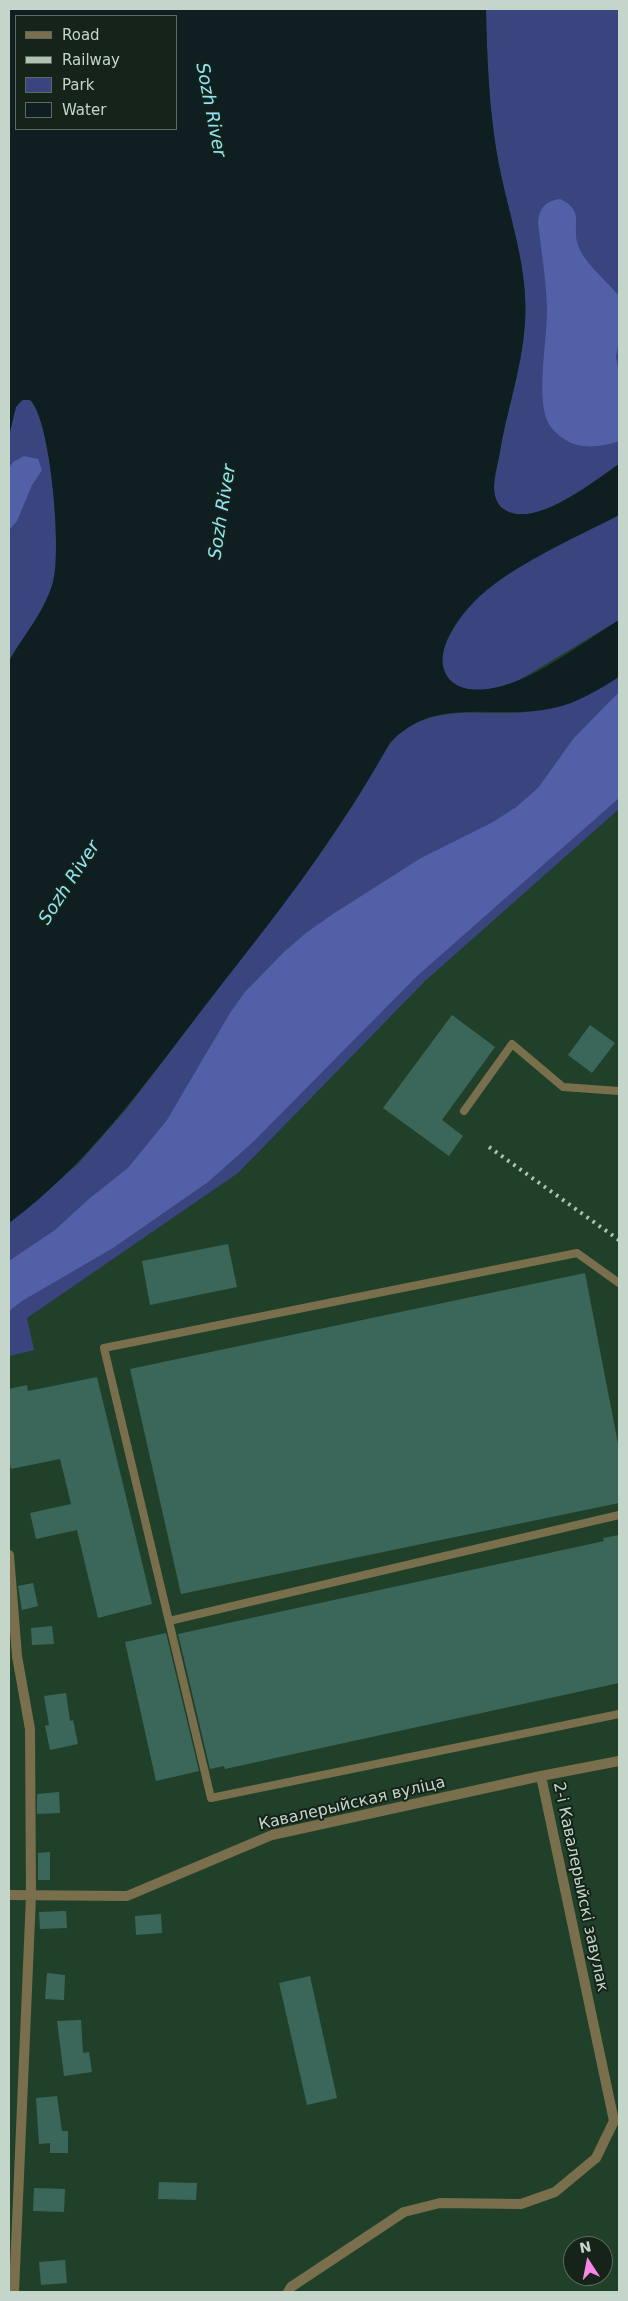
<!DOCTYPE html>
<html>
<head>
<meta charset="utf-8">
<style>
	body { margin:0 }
	#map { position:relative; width:628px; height:2301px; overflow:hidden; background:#20402a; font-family:"DejaVu Sans",sans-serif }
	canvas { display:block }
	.frame { position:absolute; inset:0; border:10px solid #c4d6c9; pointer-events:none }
	.legend { position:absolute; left:15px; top:15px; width:162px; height:115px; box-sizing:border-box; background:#152319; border:1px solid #5b6b5f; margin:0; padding:6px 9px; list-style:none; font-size:15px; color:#c4d6c9 }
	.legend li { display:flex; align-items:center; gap:10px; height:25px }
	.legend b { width:25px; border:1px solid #5b6b5f }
	.north { position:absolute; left:563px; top:2236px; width:50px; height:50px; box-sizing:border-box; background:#152319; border:1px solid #5b6b5f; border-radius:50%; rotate:349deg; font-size:14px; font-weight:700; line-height:20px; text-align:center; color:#c4d6c9 }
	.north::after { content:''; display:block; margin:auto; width:18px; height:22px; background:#f987e8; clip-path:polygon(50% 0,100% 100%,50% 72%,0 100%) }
</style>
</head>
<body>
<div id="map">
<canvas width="628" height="2301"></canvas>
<div class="frame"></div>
<ul class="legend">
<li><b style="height:6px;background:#796f4d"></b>Road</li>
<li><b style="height:6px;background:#b0c3b5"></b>Railway</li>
<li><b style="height:14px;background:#3a457f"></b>Park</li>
<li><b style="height:14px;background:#0e1e21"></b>Water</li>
</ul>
<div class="north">N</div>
</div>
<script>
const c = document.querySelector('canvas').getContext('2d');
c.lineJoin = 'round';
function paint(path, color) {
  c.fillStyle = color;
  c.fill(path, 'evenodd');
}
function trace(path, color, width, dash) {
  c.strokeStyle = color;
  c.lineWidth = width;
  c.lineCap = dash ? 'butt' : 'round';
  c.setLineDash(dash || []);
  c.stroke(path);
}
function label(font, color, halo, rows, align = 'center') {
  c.font = font + ' "DejaVu Sans",sans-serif';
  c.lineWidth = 4;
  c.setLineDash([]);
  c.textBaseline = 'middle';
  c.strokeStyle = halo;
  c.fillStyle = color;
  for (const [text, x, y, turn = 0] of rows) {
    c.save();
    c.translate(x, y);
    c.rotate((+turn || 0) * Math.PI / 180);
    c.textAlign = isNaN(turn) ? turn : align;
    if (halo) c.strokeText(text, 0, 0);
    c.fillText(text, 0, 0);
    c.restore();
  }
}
const green = new Path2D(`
	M486,9H619V464C594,481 532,532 502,508C496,503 494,494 494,487C494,477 497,467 499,457C506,412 522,369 525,323C529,267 508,214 498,160C489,110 487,59 486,9Z
	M26,399L30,400C51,419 62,554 53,582C45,611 24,635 9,661V436C11,423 12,403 26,399Z
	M619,515V620L516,682C498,688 470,696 453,683C440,673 441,654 447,641C451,633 455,624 460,617C491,573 571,540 619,515Z
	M619,677V809L425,981L238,1173L27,1318L34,1350L9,1356V1223L78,1164L128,1107L305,875L330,840L390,743C432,698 482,719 535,711C569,705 590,695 619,677Z`);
const forest = new Path2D(`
	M560,199C586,211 571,225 578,245C583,262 607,281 619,296V339L616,357L619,375V441C602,447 580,450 564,439C558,435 550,428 547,420C536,393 548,337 547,306C546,278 541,250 538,222C540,208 545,201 560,199Z
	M24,456L38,459L42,470L32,485L17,521L9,530V469L13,462Z
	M619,692V798L417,976L253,1142L208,1182L113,1248L22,1301L9,1311V1261L55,1230L90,1198L128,1168L167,1120L230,1013L245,992L284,952L306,933L333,914L421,858L493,822L515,808L538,788L574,738Z`);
const water = new Path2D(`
	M9,9H486C487,59 489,110 498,160C508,214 529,267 525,323C522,369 506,412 499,457C497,467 494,477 494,487C494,494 496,503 502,508C532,532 594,481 619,464V515C575,538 507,567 473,603C459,618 439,644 443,666C450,698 492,691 514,682C547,670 588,639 619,620V677C598,690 577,703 554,708C497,721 434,694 390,743C371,776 352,808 330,839C290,899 245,954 201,1011C142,1088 87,1165 9,1223V661C24,635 45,611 53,582C62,554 51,419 30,400H22L16,407L9,436ZM16,16H176V129H16Z`);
const building = new Path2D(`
	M452,1015L495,1047L442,1120L463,1136L449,1156L383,1108Z
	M590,1025L615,1043L592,1073L568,1055Z
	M228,1244L237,1287L150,1305L142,1261Z
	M585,1273L619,1449V1503L181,1594L130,1369Z
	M97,1377L152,1604L98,1618L77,1530L36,1539L30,1513L71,1504L60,1459L11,1469L9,1459V1389L27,1385L28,1391Z
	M619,1535V1683L225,1769L224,1766L210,1769L178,1634L604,1541L603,1538Z
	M33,1583L38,1606L22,1610L18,1586Z
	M52,1626L54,1644L32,1645L31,1628Z
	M166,1633L199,1771L156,1781L125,1642Z
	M66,1693L70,1721L73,1720L78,1744L50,1750L45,1726L49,1725L44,1696Z
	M59,1792L60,1813L37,1814V1794Z
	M50,1852V1880H38V1853Z
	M66,1911L67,1928L40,1929L39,1912Z
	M161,1914L162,1933L136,1935L135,1916Z
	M47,1973L65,1975L64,2000L45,1999Z
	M310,1976L337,2098L307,2105L279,1983Z
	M81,2020L83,2053L89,2052L92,2072L64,2076L57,2021Z
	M57,2096L62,2131H68V2153H50V2143L39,2144L36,2098Z
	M159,2182L197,2183L196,2200L158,2199Z
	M34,2188L65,2189L64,2212L33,2211Z
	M65,2260L67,2283L41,2285L39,2262Z`);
const service = new Path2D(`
	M464,1111L512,1044L563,1087L619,1091
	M619,1283L577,1253L104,1348L211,1798L619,1714
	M169,1621L619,1515`);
const minor = new Path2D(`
	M9,1555L17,1656L30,1729L31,1896L14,2292
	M9,1895L127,1896L272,1835L541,1776L619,1761
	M288,2292L291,2287L404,2212L440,2203L521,2204L555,2192L596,2158L614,2121L541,1776`);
const rail = new Path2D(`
	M489,1147L619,1240`);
const streetNames = [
	["Кавалерыйская вуліца",352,1804,-13],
	["2-і Кавалерыйскі завулак",580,1887,78]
];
const waterNames = [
	["Sozh River",210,110,79],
	["Sozh River",223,512,-81],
	["Sozh River",70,883,-57]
];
paint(green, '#3a457f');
paint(forest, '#5260a7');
paint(water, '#0e1e21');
paint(building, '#3b675a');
trace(service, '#796f4d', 8);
trace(minor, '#796f4d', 10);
trace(rail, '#b0c3b5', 4, [2.5, 5]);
label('16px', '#c4d6c9', '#152319', streetNames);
label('italic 18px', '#8fe4f7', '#152319', waterNames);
</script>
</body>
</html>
